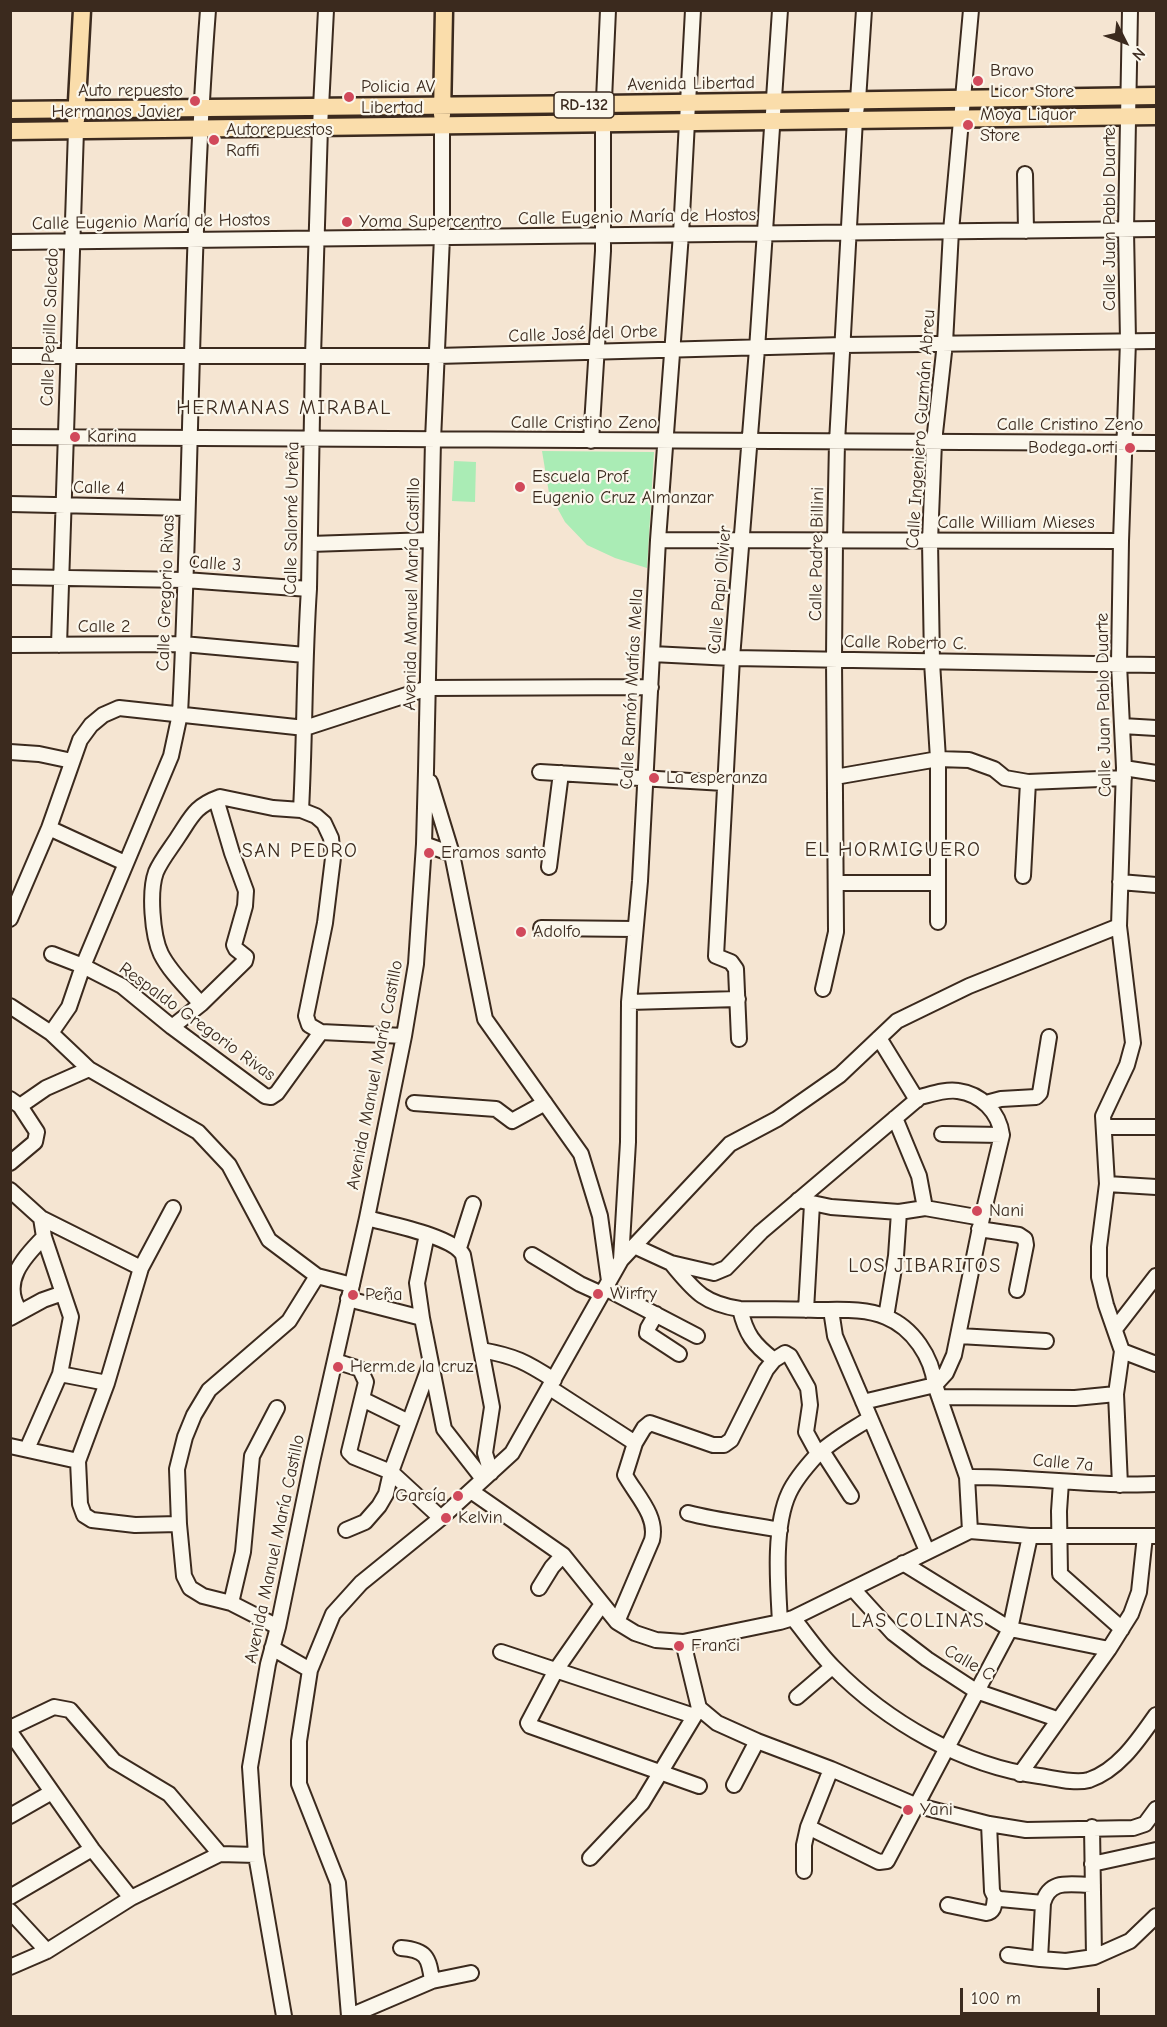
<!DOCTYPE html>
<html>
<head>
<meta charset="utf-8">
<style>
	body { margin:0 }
	#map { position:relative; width:1167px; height:2027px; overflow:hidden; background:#f5e5d2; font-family:"Comic Neue",sans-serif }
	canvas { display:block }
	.frame { position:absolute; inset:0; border:12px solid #3b2a1e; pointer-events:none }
	.north { position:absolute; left:1095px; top:12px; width:60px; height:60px; -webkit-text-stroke:4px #fbf7ec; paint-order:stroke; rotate:132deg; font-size:16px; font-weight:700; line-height:24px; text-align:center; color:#3b2a1e }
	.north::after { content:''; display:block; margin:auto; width:21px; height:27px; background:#3b2a1e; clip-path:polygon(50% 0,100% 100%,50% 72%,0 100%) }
	.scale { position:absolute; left:960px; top:1988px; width:140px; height:27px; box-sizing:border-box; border:3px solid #3b2a1e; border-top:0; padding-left:8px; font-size:18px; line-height:21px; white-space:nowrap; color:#3b2a1e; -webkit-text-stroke:4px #fbf7ec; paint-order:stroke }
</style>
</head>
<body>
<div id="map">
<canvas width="1167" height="2027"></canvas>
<div class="frame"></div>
<div class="north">N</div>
<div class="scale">100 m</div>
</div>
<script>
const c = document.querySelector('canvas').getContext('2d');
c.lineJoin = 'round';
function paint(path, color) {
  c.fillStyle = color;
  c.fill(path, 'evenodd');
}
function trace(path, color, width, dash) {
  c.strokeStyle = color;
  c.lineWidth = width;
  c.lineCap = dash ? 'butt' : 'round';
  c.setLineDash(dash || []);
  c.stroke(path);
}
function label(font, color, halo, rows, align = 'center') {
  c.font = font + ' "Comic Neue",sans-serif';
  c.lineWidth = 4.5;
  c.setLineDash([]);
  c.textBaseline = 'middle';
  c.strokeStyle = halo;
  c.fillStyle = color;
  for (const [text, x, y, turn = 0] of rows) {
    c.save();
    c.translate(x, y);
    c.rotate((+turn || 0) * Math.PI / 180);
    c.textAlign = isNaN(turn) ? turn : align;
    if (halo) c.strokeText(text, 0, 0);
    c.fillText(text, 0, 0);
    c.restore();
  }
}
const green = new Path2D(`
	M542,451L654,452L647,568L615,558L587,545L565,522L549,493Z
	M454,461L476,462L475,502L452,501Z`);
const minor = new Path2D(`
	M1130,10L1126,230L1128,341L1121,541L1119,664L1124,768L1119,926L1133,1043L1127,1065L1103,1116L1107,1184L1099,1247V1277L1106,1305L1122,1351L1156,1364
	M1025,174L1026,231
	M10,242L1156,229
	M10,356H437L843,345L1156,341
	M10,437L1156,443
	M591,441L603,251V122L608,10
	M10,504L187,508
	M658,540L1121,541
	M310,544L431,540
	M10,577L185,580L309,589
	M10,645L183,644L305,655
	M59,645L76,130
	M652,654L732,658L1156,665
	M1122,726L1156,728
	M10,752L39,754L72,761
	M1124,768L1156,773
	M540,772L724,783
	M835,777L938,759L969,760L994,769L1005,778L1028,782L1124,778
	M430,782L452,854
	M301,810C305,736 304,663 309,589L313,356L320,127L326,10
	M49,828L125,863
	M424,844L452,854L485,1019L581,1154L600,1216L609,1281
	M549,867L561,773
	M1023,876L1028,782
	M1120,882L1156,885
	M836,883H938
	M10,919L49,828L80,740L91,725L103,715L119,708L305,728L428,688L651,687
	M938,922V759L932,662L930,541L934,442L945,343L951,231L971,10
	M541,928L634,929
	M52,954L83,966L122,986L172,1027L265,1096L271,1097L277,1093L321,1032L404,1036
	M823,989L836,932L834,659L835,541L837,442L855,119L858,100L864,10
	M629,1002L738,999
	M201,1004C187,988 170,972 161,954C152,935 149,891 156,872C161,860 171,848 178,837C192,816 195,806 220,797L273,808L301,810L316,816L324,823L331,838L333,858L325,923L306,1016L309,1025L321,1032
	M10,1006L51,1033L89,1069L198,1132L229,1165L269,1240L317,1276L352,1285
	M172,1027L201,1004L245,961L246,957L236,949L234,945L245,906L246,891L232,853L216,799
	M51,1033L69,1007L83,966L171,756L180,714C192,480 190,245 208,10
	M879,1038L917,1100
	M739,1039L736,969L731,962L716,956L732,658L757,349L780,10
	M10,1099L20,1106L37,1132L35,1142L10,1163
	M414,1103L496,1109L512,1121L545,1103
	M986,1103L1001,1099L1036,1097L1040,1093L1049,1037
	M20,1106L46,1088L89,1069
	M895,1118L919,1176L925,1208
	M1104,1127H1156
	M942,1134L1002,1135
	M1107,1184L1156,1187
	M10,1190L41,1218L44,1237L71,1317L60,1374L27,1449
	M798,1200L831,1207L899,1212L925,1208L982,1218
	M173,1208L141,1268L107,1383L78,1461L80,1504L84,1515L92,1520L135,1525L179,1524
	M41,1218L141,1268
	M367,1218C388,1224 453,1236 463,1255L492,1407L485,1453L491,1473
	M979,1229L1019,1235L1025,1239L1026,1245L1017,1290
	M634,1246L671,1263L714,1273L726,1268L761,1232L920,1097C932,1094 946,1089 958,1091C981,1094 999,1112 1002,1135L982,1218L954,1355L946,1373L935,1385L863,1402
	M459,1248L473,1204
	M532,1255L580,1284L602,1294
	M621,1260L628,1142L629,1002L640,881L658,540L681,234L693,10
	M671,1263C694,1290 702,1303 740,1309C766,1309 792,1309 818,1310C840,1310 865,1308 886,1317C913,1328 932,1357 935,1385L967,1477L970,1531
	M605,1288L697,1336
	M348,1299L422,1318L444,1429L483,1479
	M740,1309C746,1334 753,1344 774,1360
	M806,1310L812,1204
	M831,1310L835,1336L927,1551
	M20,1311C0,1283 24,1257 44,1237
	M656,1314L648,1328L647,1333L679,1354
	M886,1317L896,1256L899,1212
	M10,1318L43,1300L63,1293
	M422,1318L417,1283L427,1234
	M1115,1329L1156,1276
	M959,1336L1046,1341
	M481,1350C515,1356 526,1362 554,1380
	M335,1361L360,1369L366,1382L349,1452L354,1457L391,1472L441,1518
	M60,1374L107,1383
	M550,1388L635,1443L625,1475C636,1495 658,1516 652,1540L617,1622
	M940,1397L1075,1398L1116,1394
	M362,1399L409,1422
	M635,1443L644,1428L650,1423L713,1445H724L731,1440L766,1370L774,1360L785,1353L790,1356L808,1388L810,1405L806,1432L818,1454
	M10,1446L78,1461
	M822,1451L851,1496
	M967,1477C1030,1476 1093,1487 1156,1484
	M1061,1482L1059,1511L1060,1574L1122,1629
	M1120,1485L1116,1394L1122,1351
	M471,1491L563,1555L617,1622L635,1633L656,1640L683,1642L780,1622L793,1618L970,1531L1030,1536H1156
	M688,1513C719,1521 749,1524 780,1530
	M346,1530L365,1522L379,1506L386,1494L391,1472L430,1365
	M903,1563L1010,1629L1109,1649
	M539,1588L552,1567L563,1555
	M853,1589L893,1633L927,1659L976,1691L1057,1719
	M231,1603L243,1552L252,1456L277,1408
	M602,1604L556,1670L528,1723L530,1726L699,1786
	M793,1618C806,1634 818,1652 833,1667C887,1722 963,1766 1039,1776C1054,1778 1074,1784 1089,1780C1119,1770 1139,1739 1156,1715
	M780,1622C778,1586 773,1527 789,1493C795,1480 806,1467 816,1456C831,1441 852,1430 869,1419
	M278,1627L231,1603L203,1596L190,1588L184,1576L179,1524L177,1469L185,1437L194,1415L209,1390L289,1321L317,1276
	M683,1642L699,1708L717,1723L757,1741L831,1769L915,1805L989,1824L1026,1830L1133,1828L1145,1824L1156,1809
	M272,1648L310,1670
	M501,1652L694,1716
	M797,1697L832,1667
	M10,1728L54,1707L70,1710L114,1761L169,1794L220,1854L256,1855
	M10,1732L92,1849L131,1898
	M1020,1774L1109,1649L1131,1614L1139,1592L1145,1536
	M734,1785L757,1741
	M10,1816L52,1792
	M989,1824L992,1891L995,1897L1000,1899L1043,1903
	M808,1827L879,1862L887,1861L1010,1629L1030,1536
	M1092,1827L1094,1957
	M590,1858L642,1803L698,1710
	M1092,1864L1156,1850
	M804,1871V1845L808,1827L831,1769
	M1093,1885C1071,1885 1050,1878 1043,1903L1040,1959L1066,1961L1094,1957L1130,1941L1156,1916
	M10,1897L92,1849
	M948,1905L986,1913C995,1912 994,1904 995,1897
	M10,1911L47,1951
	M401,1948C426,1950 429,1957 432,1981
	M1008,1955L1040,1959
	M10,1967L47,1951L131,1898L220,1854
	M284,2016L256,1855L250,1767L268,1664L278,1627L312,1462L367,1218L404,1036L416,964L424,844L426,771L433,440L442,237V125
	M349,2016L338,1883L299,1784V1741L310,1670L333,1614L361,1583L441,1518L512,1453L621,1260L730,1144L777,1119L840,1075L897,1021L969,986L1119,926
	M350,2016L432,1981L471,1973`);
const major = new Path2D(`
	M10,110L603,104L1156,96
	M442,115L444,10
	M76,120L82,10
	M10,131L1156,116`);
const markers = [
	[978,81,6,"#d1495b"],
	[349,97,6,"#d1495b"],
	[195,101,6,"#d1495b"],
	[968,125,6,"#d1495b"],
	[214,140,6,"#d1495b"],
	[347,222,6,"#d1495b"],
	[75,437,6,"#d1495b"],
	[1130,448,6,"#d1495b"],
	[520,487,6,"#d1495b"],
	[654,778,6,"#d1495b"],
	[429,853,6,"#d1495b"],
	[521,932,6,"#d1495b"],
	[977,1211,6,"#d1495b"],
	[598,1294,6,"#d1495b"],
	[353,1295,6,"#d1495b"],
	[338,1367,6,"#d1495b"],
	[458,1496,6,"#d1495b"],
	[446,1518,6,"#d1495b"],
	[679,1646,6,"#d1495b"],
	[908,1810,6,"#d1495b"]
];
const shields = [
	[584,105,60]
];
const shieldNames = [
	["RD-132",584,105]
];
const poiNames = [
	["Bravo",990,71],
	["Licor Store",990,92],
	["Policia AV",361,87],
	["Libertad",361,108],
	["Auto repuesto",183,91,"right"],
	["Hermanos Javier",183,112,"right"],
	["Moya Liquor",980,115],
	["Store",980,136],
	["Autorepuestos",226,130],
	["Raffi",226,151],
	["Yoma Supercentro",359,222],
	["Karina",87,437],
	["Bodega orti",1118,448,"right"],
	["Escuela Prof.",532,477],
	["Eugenio Cruz Almanzar",532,498],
	["La esperanza",666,778],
	["Eramos santo",441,853],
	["Adolfo",533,932],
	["Nani",989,1211],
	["Wirfry",610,1294],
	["Peña",365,1295],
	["Herm.de la cruz",350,1367],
	["García",446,1496,"right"],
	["Kelvin",458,1518],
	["Franci",691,1646],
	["Yani",920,1810]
];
const streetNames = [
	["Avenida Libertad",691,84,-1],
	["Calle Eugenio María de Hostos",637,217,-1],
	["Calle Juan Pablo Duarte",1110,219,-90],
	["Calle Eugenio María de Hostos",151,222,-1],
	["Calle Pepillo Salcedo",50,327,-88],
	["Calle José del Orbe",583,334,-2],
	["Calle Cristino Zeno",584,423],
	["Calle Cristino Zeno",1070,425],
	["Calle Ingeniero Guzmán Abreu",921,429,-86],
	["Calle 4",99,488,1],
	["Calle Salomé Ureña",292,518,-89],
	["Calle William Mieses",1016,523],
	["Calle Padre Billini",817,554,-89],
	["Calle 3",215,564,4],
	["Calle Papi Olivier",720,590,-85],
	["Calle Gregorio Rivas",166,593,-88],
	["Avenida Manuel María Castillo",412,594,-89],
	["Calle 2",104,627],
	["Calle Roberto C.",905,643,1],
	["Calle Ramón Matías Mella",632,689,-87],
	["Calle Juan Pablo Duarte",1104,705,-91],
	["Respaldo Gregorio Rivas",197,1022,36],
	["Avenida Manuel María Castillo",375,1075,-79],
	["Calle 7a",1063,1463,5],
	["Avenida Manuel María Castillo",275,1549,-78],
	["Calle C",969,1663,30]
];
const neighbourhoodNames = [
	["HERMANAS MIRABAL",284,408],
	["EL HORMIGUERO",893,850],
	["SAN PEDRO",300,851],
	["LOS JIBARITOS",925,1266],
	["LAS COLINAS",918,1621]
];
paint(green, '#aaecb5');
trace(minor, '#3b2a1e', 18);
trace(major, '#3b2a1e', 21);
trace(minor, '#fbf7ec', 14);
trace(major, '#faddab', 16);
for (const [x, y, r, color] of markers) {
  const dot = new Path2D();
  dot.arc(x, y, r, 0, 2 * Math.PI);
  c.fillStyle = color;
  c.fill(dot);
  trace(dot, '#fbf7ec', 2);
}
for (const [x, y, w] of shields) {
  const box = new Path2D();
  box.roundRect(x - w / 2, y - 13, w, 26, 4.5);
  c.fillStyle = '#fbf7ec';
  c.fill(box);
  trace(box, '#3b2a1e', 1.5);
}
label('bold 16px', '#3b2a1e', null, shieldNames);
label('18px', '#3b2a1e', '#fbf7ec', poiNames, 'left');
label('18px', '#3b2a1e', '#fbf7ec', streetNames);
c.letterSpacing = '1.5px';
label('20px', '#3b2a1e', '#fbf7ec', neighbourhoodNames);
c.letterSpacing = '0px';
</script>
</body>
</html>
